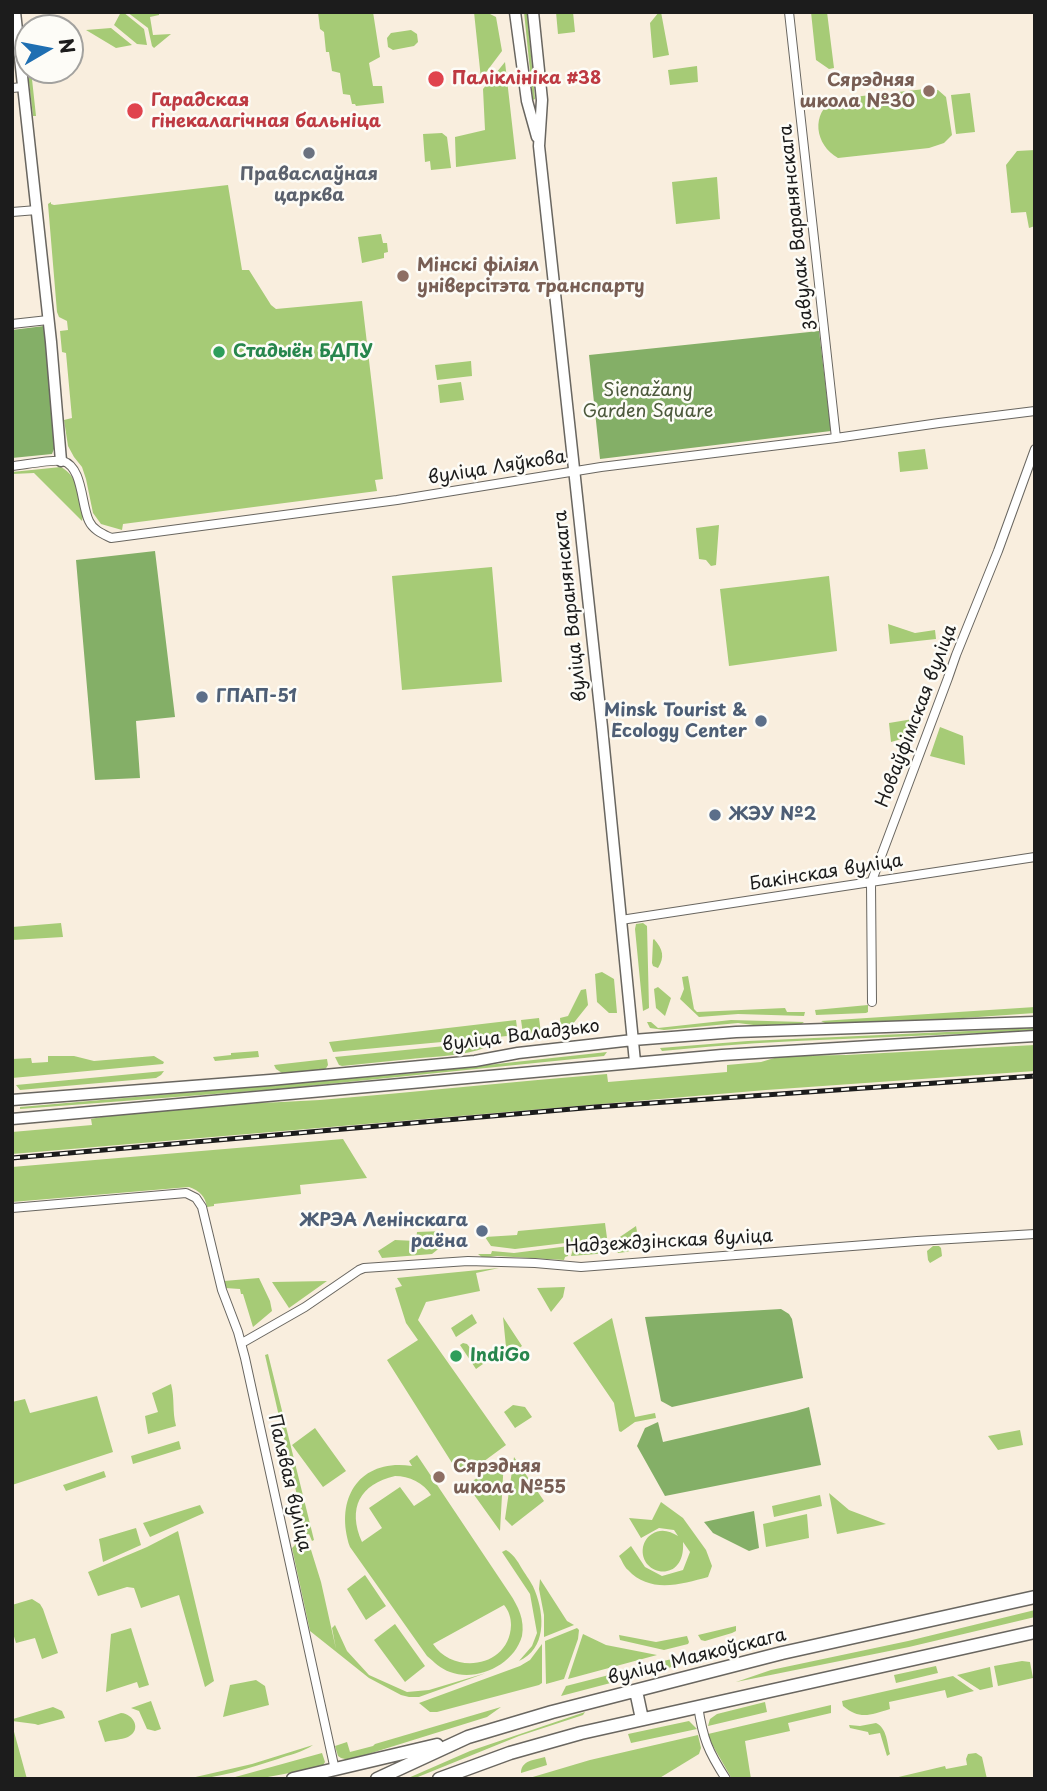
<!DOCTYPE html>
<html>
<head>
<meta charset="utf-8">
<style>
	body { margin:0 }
	#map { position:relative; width:1047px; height:1791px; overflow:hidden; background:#f9eede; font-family:"Playpen Sans",sans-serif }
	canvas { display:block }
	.frame { position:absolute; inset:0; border:14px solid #1c1c1c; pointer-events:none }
	.north { position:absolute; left:14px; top:14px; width:70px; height:70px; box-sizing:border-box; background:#fdfcf7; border:2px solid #a3a29f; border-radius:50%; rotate:80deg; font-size:19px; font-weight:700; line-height:28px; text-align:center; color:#1c1c1c }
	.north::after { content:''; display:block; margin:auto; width:24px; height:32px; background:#1f6fb2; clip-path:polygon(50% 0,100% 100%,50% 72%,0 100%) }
</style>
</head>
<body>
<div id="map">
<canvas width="1047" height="1791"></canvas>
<div class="frame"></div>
<div class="north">N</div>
</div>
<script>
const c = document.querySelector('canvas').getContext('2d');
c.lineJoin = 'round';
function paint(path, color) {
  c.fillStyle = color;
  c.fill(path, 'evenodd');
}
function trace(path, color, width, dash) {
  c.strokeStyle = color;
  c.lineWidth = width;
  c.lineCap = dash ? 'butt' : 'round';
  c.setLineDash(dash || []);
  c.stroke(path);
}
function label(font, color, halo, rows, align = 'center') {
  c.font = font + ' "Playpen Sans",sans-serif';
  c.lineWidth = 5;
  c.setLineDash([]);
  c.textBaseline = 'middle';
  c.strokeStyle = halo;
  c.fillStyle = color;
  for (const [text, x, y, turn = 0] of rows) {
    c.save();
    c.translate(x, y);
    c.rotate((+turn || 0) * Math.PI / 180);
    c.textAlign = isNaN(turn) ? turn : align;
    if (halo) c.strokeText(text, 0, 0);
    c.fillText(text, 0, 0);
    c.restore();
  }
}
const green = new Path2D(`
	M121,12H123L144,29L147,45L137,44L114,25Z
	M127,12H159V15L150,17L153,35L171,34L154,48L152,46L148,28Z
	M318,12H373L380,57L369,63L373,86H382L384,103L356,106L355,104H352L350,95L343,94L340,73L332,71L329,52H326L324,32L320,29Z
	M474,12H486L496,17L502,51L481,79Z
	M524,12H527L535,99L533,100Z
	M556,12H573L575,32L558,34Z
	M659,12H661L669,55L653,58L650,23Z
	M811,12H827L834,68L829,69L816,60Z
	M111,28L132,45L116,48L86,30Z
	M411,30L417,34L418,42L414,46L393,50L388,47L387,38L391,33Z
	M27,32L28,70H31L36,116H33L24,40Z
	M505,62L516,159L456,167L455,137L485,130L483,89Z
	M697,66L698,82L670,85L668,70Z
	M925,89L938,90L946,97L952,135L944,143L929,148L838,158C815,145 810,113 835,99Z
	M970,93L975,132L956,134L951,95Z
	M442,133L447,137L451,168L431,170L430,161L425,162L423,134Z
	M1035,150V173L1033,174L1035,226L1029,228L1026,212L1011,213L1006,165L1017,151Z
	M717,177L720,219L676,224L672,182Z
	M228,185L242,270H249L271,305L276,309L362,301L383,479L375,480L377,491L123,524L122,530L101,524L93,513L86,479L82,467L74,457L68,446L64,420L72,418L66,353L62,352L60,331L68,330L67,321L59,317L57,312L48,204L51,202V204L54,205Z
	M381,234L383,243H387L388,252L384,253V258L362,263L358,237Z
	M471,361L472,376L437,380L435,365Z
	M461,382L464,400L440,403L438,385Z
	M925,449L928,469L900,472L898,452Z
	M61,467C79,477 79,497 83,516L82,521L34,473L12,474V472Z
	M719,525L716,565L711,566L706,560L699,559L696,528Z
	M492,567L502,682L402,690L392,576Z
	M829,576L837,651L729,666L720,589Z
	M888,624L915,633L935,630L936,639L890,644Z
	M913,719L915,735L891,742L889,723Z
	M940,727L963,736L965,765L930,756Z
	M61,923L63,937L12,940V927Z
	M643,923L647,926L649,1008L643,1011L635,929L636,924Z
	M654,939C663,949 665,957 658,968L653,966L652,963L653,940Z
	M602,972L614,979L617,1013H609L597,1002L595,974Z
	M688,976L694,1009L697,1012L785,1008L787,1012H805L804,1016L738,1014L699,1017L680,999L684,989L682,977Z
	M658,987L671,998L665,1016L656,1008L654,989Z
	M586,989L588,1005L568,1030L561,1031L560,1018L568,1016L581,990Z
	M868,1005V1012L866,1013L816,1015L815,1010Z
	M1035,1007V1013L935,1020L827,1024L821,1021Z
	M539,1018L541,1033L523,1034L521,1020Z
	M516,1020L518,1035L333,1052L329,1042Z
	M731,1020L804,1022L798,1027L761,1026L738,1023L664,1030L650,1028L647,1022H651L658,1028Z
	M1035,1028V1030C911,1038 786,1038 662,1051L660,1048L748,1041Z
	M495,1041L496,1043C472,1055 446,1056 420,1058C394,1061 368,1063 342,1066L339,1065L335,1057Z
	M1035,1045V1071L766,1090L12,1154V1132L92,1125L91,1119C166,1103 244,1105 320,1100C415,1092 511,1082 607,1074L608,1082L727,1072V1065L761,1062L781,1056L846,1055Z
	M258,1051L259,1057L215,1061L213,1057L231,1055V1053Z
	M607,1052L604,1056L279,1089L20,1109V1107L414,1073Z
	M48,1056H74L94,1061L154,1056L164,1062L163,1064L12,1078V1059L31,1058L32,1063L48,1062Z
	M327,1059L328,1065L325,1070L282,1073L276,1069L274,1065Z
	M164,1071L161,1075L156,1078L20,1090L16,1085Z
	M343,1139L367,1178L300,1185L301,1194L214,1204V1206L207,1207C205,1196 200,1191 189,1187L12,1202V1167Z
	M605,1223L607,1238L515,1249L491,1246L485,1237L517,1235L518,1231Z
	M636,1226C640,1248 642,1250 618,1253L616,1249L614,1241Z
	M443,1231L442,1246L432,1254L382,1258L378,1251L395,1240L416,1241L417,1232Z
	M608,1243L609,1253L571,1256L574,1246Z
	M569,1246L568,1256L565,1257L564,1260L497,1256L483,1258L478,1254H491L492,1251L514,1253Z
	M933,1246H939L941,1248L942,1256L930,1263L928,1260L927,1251Z
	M499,1268L476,1273L480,1291L426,1302L418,1320L506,1445L468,1473L459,1474L387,1360L418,1340L406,1323L395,1288L402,1286L397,1278Z
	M259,1278L270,1301L272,1311L253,1327L243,1294H241L240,1289L225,1288L224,1281Z
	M327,1281L289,1308L272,1282Z
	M565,1287L563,1297L551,1312L537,1288Z
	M472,1314L477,1323L456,1337L451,1328Z
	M503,1317L522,1346L507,1357Z
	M612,1318L635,1417L655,1413L656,1418L635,1422L621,1432L619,1431L614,1403L573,1343Z
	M463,1343L467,1344L483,1364L476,1369L460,1345Z
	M268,1354L314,1540L312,1541L309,1534L306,1535L265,1355Z
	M171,1384C175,1399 172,1411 176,1426L148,1434L145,1416L158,1412L152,1393Z
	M97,1396L113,1452L12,1485V1402L25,1399L30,1413Z
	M513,1405L525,1407L532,1417L515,1428L504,1412Z
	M315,1428L346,1471L323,1487L292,1445Z
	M1020,1430L1023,1445L998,1450L988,1436Z
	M179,1441L181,1449L133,1464L131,1456Z
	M417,1455L510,1594C518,1606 525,1620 522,1636C514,1665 477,1682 450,1672C441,1669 434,1662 427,1656L350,1547C334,1499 359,1458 412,1466L409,1461ZM395,1476C409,1476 424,1483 431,1495L414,1506L400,1487L369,1508L382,1528L362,1542C347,1508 360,1484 395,1476ZM504,1605C509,1611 511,1618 511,1625C510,1667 454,1676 433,1644Z
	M514,1457L544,1501L512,1526L505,1519Z
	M504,1459L500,1531L467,1485Z
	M104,1471L106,1477L66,1491L63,1485Z
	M829,1493L849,1510L886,1524L837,1534Z
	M820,1495L822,1506L774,1517L772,1506Z
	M661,1502L683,1518L706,1550L712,1566L708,1577C682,1584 650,1594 628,1570C624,1567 622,1560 619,1556L631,1546L645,1567L662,1576L683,1570L690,1552L683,1542C686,1585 638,1576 643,1547C644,1542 647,1537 652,1534C661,1528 670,1531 678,1536L674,1530L659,1528L641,1538L629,1518L652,1520Z
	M200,1505L204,1513L150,1537L143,1523Z
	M807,1514L809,1538L766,1547L763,1524Z
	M136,1528L141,1545L103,1562L99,1539Z
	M178,1531L214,1681L205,1687L179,1595L141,1608L134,1588L127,1587L98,1596L88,1572L147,1547Z
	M307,1537L321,1582L336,1649L332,1628L335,1625L347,1651L369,1675L407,1692L429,1690L486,1673L419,1697H409L401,1695L369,1678L310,1631L292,1548L302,1538Z
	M506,1550C515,1555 519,1564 524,1572C528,1578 533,1585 535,1591C545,1616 546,1649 519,1661L532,1646L537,1633L530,1594L502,1552Z
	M365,1575L386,1606L366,1620L347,1589Z
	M540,1579L567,1621L574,1625L544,1637V1615L539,1589Z
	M32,1599L40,1604L43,1609L58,1653L42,1659L35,1638L16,1643L12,1630V1605Z
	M1035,1610V1617L909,1647L736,1682L771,1670L908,1641Z
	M395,1624L425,1666L405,1682L374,1640Z
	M736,1626V1631L732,1633L705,1641L701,1640L698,1635Z
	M131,1628L149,1685L139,1688L137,1682L106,1692L111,1634Z
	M577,1628L579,1630L578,1639L564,1679L546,1684L545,1641Z
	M583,1634L606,1645L657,1655L568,1679Z
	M619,1635L656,1642L687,1636L689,1642L688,1644L664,1650L620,1640Z
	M734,1643C734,1649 730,1652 725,1653L561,1696L566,1686Z
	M542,1644V1683L539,1685L437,1712H430L419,1703L520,1666L530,1660Z
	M1022,1661L1030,1662L1033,1678L998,1686L994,1666Z
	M936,1666L938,1673L896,1683L894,1675Z
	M990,1667L993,1687L980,1690L957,1675Z
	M953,1676L974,1691L947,1698L945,1690L889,1702L890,1709C870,1715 860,1720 843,1706L842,1701Z
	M256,1680L265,1686L269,1705L223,1717L230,1685Z
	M151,1701L161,1729L155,1731L147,1729L139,1711L131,1708Z
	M765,1702L767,1712L708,1726L710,1719L717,1714Z
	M831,1705V1713L788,1723L790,1731L745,1741L751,1779H732L709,1739L708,1734Z
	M53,1707L62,1711L65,1718L38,1725L35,1724L12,1721L13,1719Z
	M501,1707L487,1717L349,1760L341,1758L338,1756L335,1746L347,1742L350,1752L373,1746L375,1744Z
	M585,1712L583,1715L519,1736L413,1779H406L470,1751Z
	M121,1713C134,1714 142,1730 128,1737C121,1740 112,1740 105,1742L98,1721Z
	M689,1721L697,1729L631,1743L628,1734Z
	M876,1723C887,1728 887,1743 890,1754L887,1756L880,1733L869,1735L868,1732L850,1728L849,1725L860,1726Z
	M12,1727L13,1728L27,1779H12Z
	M698,1735L701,1748L699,1754L658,1779H526L590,1760Z
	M313,1745C303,1752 289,1755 278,1759C248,1768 219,1779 187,1779L252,1764Z
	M322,1753L325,1762L322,1767L257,1779H228Z
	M976,1753L982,1757L987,1779H890L945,1766L946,1769L967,1765L966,1759L968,1754Z
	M545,1757L547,1765L521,1773C521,1760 535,1760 545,1757Z`);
const forest = new Path2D(`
	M44,326L57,441L52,454L12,458V330Z
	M819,331L831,431L600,459L589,355Z
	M155,551L175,717L136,721L140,778L95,780L76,560Z
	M781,1309L789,1314L792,1319L803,1378L672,1407L661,1401L645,1317Z
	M809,1407L821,1465L665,1496L637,1446L645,1428L658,1422L663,1442L796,1411Z
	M754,1511L759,1548L749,1551L713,1533L704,1522Z`);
const street = new Path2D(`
	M789,12L836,438
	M12,88L23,87
	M12,212L37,210
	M12,324L48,320
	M12,466C23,465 54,459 63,461C83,467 81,505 89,521C93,530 103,534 111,538L397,500L601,467L836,438L939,423L1035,411
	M621,920L1035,857
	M872,1002L871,883L948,678L956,655L998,551L1035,449
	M12,1208L186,1193L196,1198L202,1207L222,1290L238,1332L245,1358L335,1770
	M242,1343L305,1307L359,1270L364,1268L468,1261L535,1263L581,1267L917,1241L1035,1234
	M698,1706C703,1739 708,1751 726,1779`);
const secondary = new Path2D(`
	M15,12L51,342L61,461
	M515,12L527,101L537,137
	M533,12L542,100L539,146L602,727L635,1062
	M12,1100L270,1080L475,1061L518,1053L633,1040L736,1032L1035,1022
	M12,1119L722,1055L1035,1036`);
const primary = new Path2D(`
	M636,1691L642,1719
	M293,1779L437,1745
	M377,1779L468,1737L552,1712L782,1653L1035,1597
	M439,1779L510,1753L581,1733L1035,1632`);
const rail = new Path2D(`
	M12,1158L595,1107L1035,1076`);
const markers = [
	[436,79,9,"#e0444e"],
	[929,91,7,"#8d6e63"],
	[135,111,9,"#e0444e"],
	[309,153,7,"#6b7280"],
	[403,276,7,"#8d6e63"],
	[219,352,7,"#2e9e5b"],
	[202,697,7,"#5c6f8a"],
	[761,721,7,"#5c6f8a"],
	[715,815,7,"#5c6f8a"],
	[482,1231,7,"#5c6f8a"],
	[456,1356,7,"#2e9e5b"],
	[439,1477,7,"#8d6e63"]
];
const healthNames = [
	["Паліклініка #38",452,79],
	["Гарадская",151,101],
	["гінекалагічная бальніца",151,122]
];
const educationNames = [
	["Сярэдняя",915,81,"right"],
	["школа №30",915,102,"right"],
	["Мінскі філіял",417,266],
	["універсітэта транспарту",417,287],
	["Сярэдняя",453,1467],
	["школа №55",453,1488]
];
const worshipNames = [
	["Праваслаўная",309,175],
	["царква",309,196]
];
const streetNames = [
	["завулак Варанянскага",797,227,-96],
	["вуліца Ляўкова",497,468,-9],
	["вуліца Варанянскага",571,606,-96],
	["Новаўфімская вуліца",917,716,-69],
	["Бакінская вуліца",826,873,-9],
	["вуліца Валадзько",521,1036,-7],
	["Надзеждзінская вуліца",669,1242,-3],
	["Палявая вуліца",289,1483,77],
	["вуліца Маякоўскага",697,1657,-14]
];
const leisureNames = [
	["Стадыён БДПУ",233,352],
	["IndiGo",470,1356]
];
const parkNames = [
	["Sienažany",648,391],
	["Garden Square",648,412]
];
const serviceNames = [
	["ГПАП-51",216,697],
	["Minsk Tourist &",747,711,"right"],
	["Ecology Center",747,732,"right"],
	["ЖЭУ №2",729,815],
	["ЖРЭА Ленінскага",468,1221,"right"],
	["раёна",468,1242,"right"]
];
paint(green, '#a6cb76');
paint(forest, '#84af67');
trace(street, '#696660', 10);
trace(secondary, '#696660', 13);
trace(primary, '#696660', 15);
trace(street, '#fff', 8);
trace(secondary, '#fff', 10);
trace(primary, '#fff', 12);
trace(rail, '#1c1c1c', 5);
trace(rail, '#fdfcf7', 2.5, [8]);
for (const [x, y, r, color] of markers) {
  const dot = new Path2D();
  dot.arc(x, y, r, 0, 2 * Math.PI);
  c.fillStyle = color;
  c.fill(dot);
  trace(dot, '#fdfcf7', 2.5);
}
label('bold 18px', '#be3a42', '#fdfcf7', healthNames, 'left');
label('bold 18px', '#785e54', '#fdfcf7', educationNames, 'left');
label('bold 18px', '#5b616d', '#fdfcf7', worshipNames);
label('18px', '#1c1c1c', '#fdfcf7', streetNames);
label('bold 18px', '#27864d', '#fdfcf7', leisureNames, 'left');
label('18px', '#4c593c', '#fdfcf7', parkNames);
label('bold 18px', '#4e5e75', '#fdfcf7', serviceNames, 'left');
</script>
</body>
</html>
